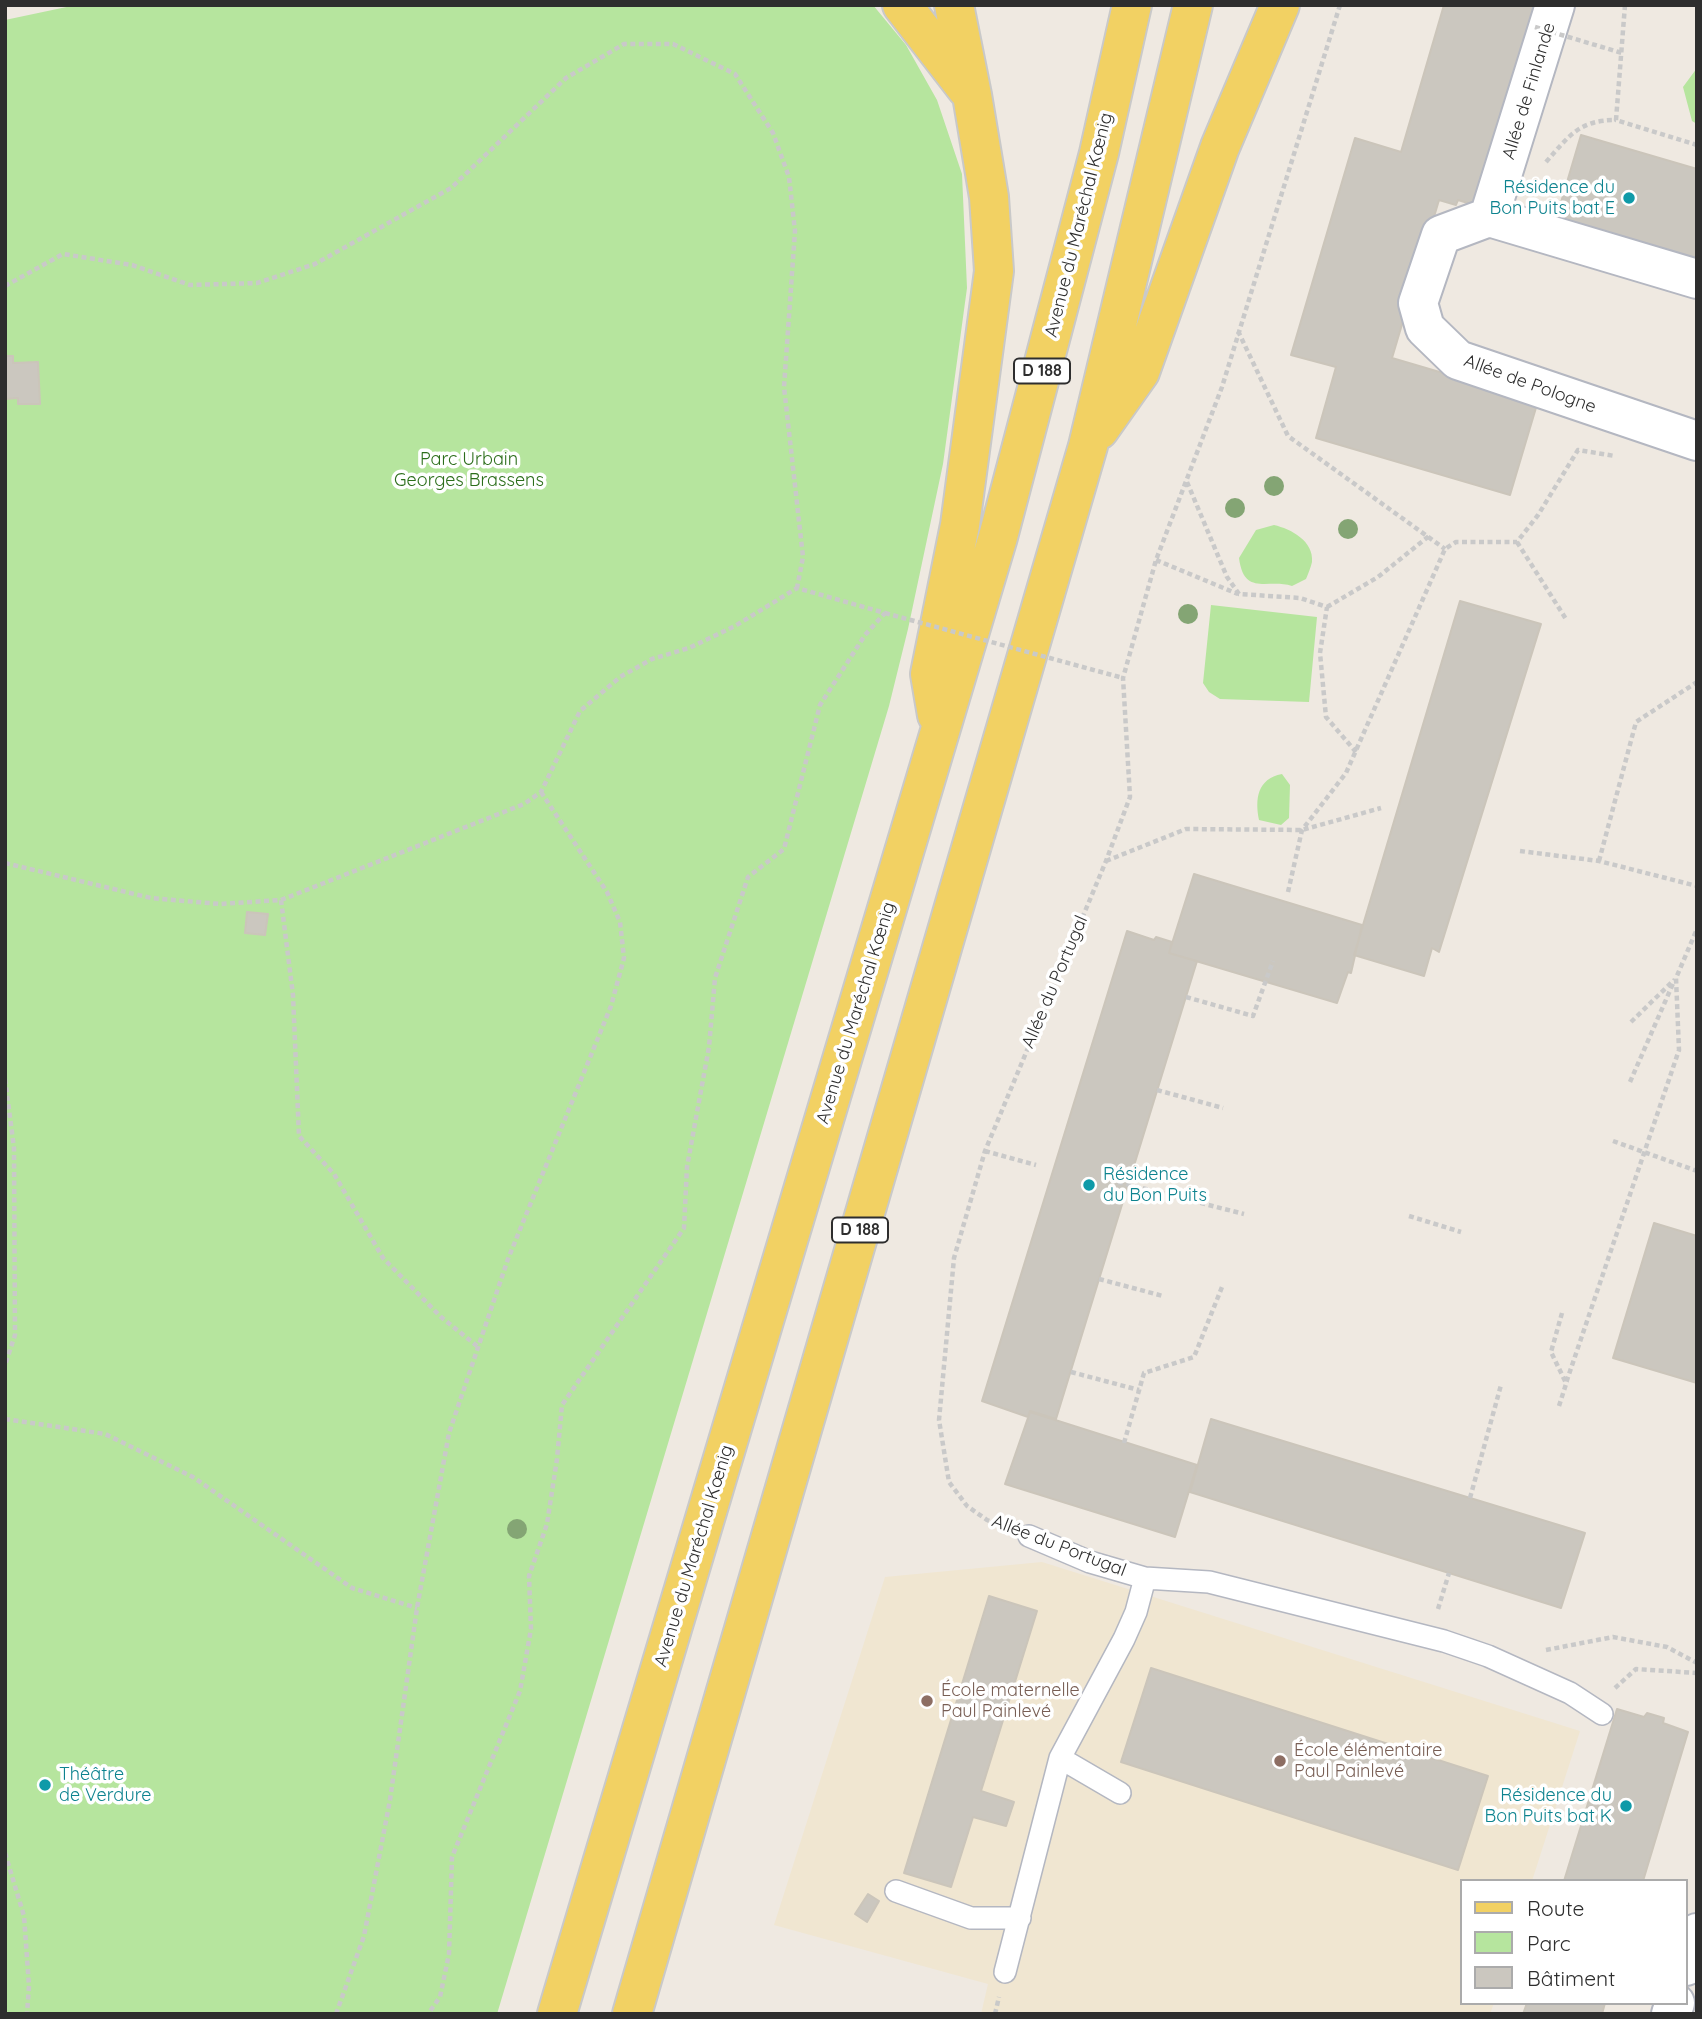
<!DOCTYPE html>
<html>
<head>
<meta charset="utf-8">
<style>
	body { margin:0 }
	#map { position:relative; width:1702px; height:2019px; overflow:hidden; background:#efe9e1; font-family:Quicksand,sans-serif }
	canvas { display:block }
	.frame { position:absolute; inset:0; border:7px solid #2e2e2e; pointer-events:none }
	.legend { position:absolute; left:1460px; top:1879px; width:228px; height:126px; box-sizing:border-box; background:#fff; border:2px solid #ababab; margin:0; padding:9px 12px; list-style:none; font-size:21px; color:#2e2e2e }
	.legend li { display:flex; align-items:center; gap:14px; height:35px }
	.legend b { width:35px; border:2px solid #ababab }
</style>
</head>
<body>
<div id="map">
<canvas width="1702" height="2019"></canvas>
<div class="frame"></div>
<ul class="legend">
<li><b style="height:9px;background:#f2d163"></b>Route</li>
<li><b style="height:19px;background:#b6e59e"></b>Parc</li>
<li><b style="height:19px;background:#cbc7bf"></b>Bâtiment</li>
</ul>
</div>
<script>
const c = document.querySelector('canvas').getContext('2d');
c.lineJoin = 'round';
function paint(path, color) {
  c.fillStyle = color;
  c.fill(path, 'evenodd');
}
function trace(path, color, width, dash) {
  c.strokeStyle = color;
  c.lineWidth = width;
  c.lineCap = dash ? 'butt' : 'round';
  c.setLineDash(dash || []);
  c.stroke(path);
}
function label(font, color, halo, rows, align = 'center') {
  c.font = font + ' Quicksand,sans-serif';
  c.lineWidth = 7;
  c.setLineDash([]);
  c.textBaseline = 'middle';
  c.strokeStyle = halo;
  c.fillStyle = color;
  for (const [text, x, y, turn = 0] of rows) {
    c.save();
    c.translate(x, y);
    c.rotate((+turn || 0) * Math.PI / 180);
    c.textAlign = isNaN(turn) ? turn : align;
    if (halo) c.strokeText(text, 0, 0);
    c.fillText(text, 0, 0);
    c.restore();
  }
}
const education = new Path2D(`
	M1042,1562L1580,1731L1532,1881H1462V2003H1494L1490,2014H981L988,1984L774,1925L885,1577Z`);
const green = new Path2D(`
	M76,5H873L906,45L937,100L962,174L967,288L943,464L908,629L889,706L497,2014H5V20Z
	M1697,68V124L1692,121L1683,87Z
	M1274,525C1291,529 1314,541 1312,562C1311,567 1308,574 1306,579L1292,586C1268,578 1244,597 1239,558L1256,530Z
	M1211,605L1317,617L1309,702L1220,699L1209,692L1203,683Z
	M1282,774L1290,785L1289,818L1281,825L1259,820C1255,799 1257,779 1282,774Z`);
const building = new Path2D(`
	M1444,5H1547L1484,208L1458,200L1456,205L1439,200L1392,358L1538,401L1510,495L1316,438L1336,367L1291,355L1355,138L1401,152Z
	M1581,135L1697,169V269L1554,226Z
	M5,356H13V363L38,362L40,404H18V398L5,399Z
	M1460,601L1541,624L1439,952L1432,948L1424,976L1354,955Z
	M1194,874L1362,925L1351,973L1348,972L1337,1003L1169,953Z
	M247,912L268,914L265,935L245,933Z
	M1127,931L1154,940L1156,937L1172,942L1169,953L1197,961L1056,1419L1030,1411L1028,1417L982,1401Z
	M1654,1223L1697,1236V1383L1613,1358Z
	M1030,1412L1197,1465L1175,1537L1005,1484Z
	M1211,1419L1585,1533L1561,1608L1190,1492Z
	M989,1596L1037,1611L981,1791L1014,1802L1006,1826L973,1817L951,1887L904,1873Z
	M1151,1668L1488,1776L1458,1870L1121,1762Z
	M1617,1709L1644,1717L1647,1713L1664,1718L1663,1723L1688,1732L1643,1881H1564Z
	M868,1894L879,1901L867,1922L855,1914Z
	M1527,2003H1605L1602,2014H1523Z`);
const path = new Path2D(`
	M1625,5L1616,120L1697,145
	M1546,162C1569,136 1579,120 1616,120
	M5,286L63,254L132,265L190,285L257,283L315,264L451,188L566,78L624,44H673L735,74L773,133L789,177L795,231L784,387L803,557L797,588
	M1238,331L1288,436L1445,549
	M1187,482L1227,577L1239,594L1300,598L1327,607L1320,653L1326,717L1356,752
	M1517,542L1566,619
	M1156,560L1238,594
	M1327,607L1378,577L1429,536
	M1520,851L1599,861L1697,886
	M1106,861L1186,829L1302,830L1381,808
	M1599,861L1636,722L1697,682
	M5,863L151,898L220,904L281,900L524,804L541,792L580,711L620,677L652,659L689,648L735,626L797,588L885,613L865,635L820,705L784,849L748,877L715,978L709,1047L687,1167L684,1228L562,1405L557,1459L547,1524L529,1576L531,1629L520,1691L452,1857L449,1954L440,1997L428,2014
	M1288,892L1302,830L1346,773L1445,549L1456,542H1517L1538,515L1578,450L1615,456
	M281,900L293,995L299,1136L334,1174L383,1258L441,1317L477,1346
	M1186,997L1253,1016L1273,961
	M1631,1022L1673,981
	M5,1079L14,1148L15,1335L5,1365
	M1630,1082L1675,979
	M1157,1090L1223,1108
	M1613,1141L1697,1171
	M985,1151L1036,1165
	M1118,1182L1244,1214
	M1409,1216L1461,1232
	M1099,1279L1163,1296
	M1562,1313L1551,1352L1566,1383L1679,1050L1676,978L1697,929
	M1071,1372L1139,1390
	M1559,1406L1567,1381
	M5,1419L105,1434L193,1477L352,1588L417,1608
	M1124,1443L1144,1373L1194,1357L1222,1287
	M1470,1498L1501,1385
	M1005,1527L987,1520L967,1506L949,1482L939,1420L954,1258L985,1151L1106,861L1130,797L1123,678L1156,560L1222,387L1340,5
	M1438,1609L1449,1573
	M1546,1650L1613,1637L1667,1647L1697,1663
	M1615,1688L1636,1669L1697,1673
	M5,1853L24,1916L29,1986L27,2014
	M336,2014L364,1936L390,1800L417,1608L449,1433L508,1259L611,1006L624,958L620,922L607,892L541,792
	M995,2014L999,1997`);
const service = new Path2D(`
	M1029,1536L1090,1562L1145,1578L1209,1582L1444,1641L1488,1656L1570,1693L1602,1714
	M1060,1758L1120,1793
	M896,1891L971,1918H1020
	M1005,1972L1060,1758L1124,1639L1136,1612L1145,1578`);
const minor = new Path2D(`
	M1489,217L1555,5
	M1697,279L1489,217L1441,235L1418,303L1425,328L1458,360L1697,441
	M1686,1966L1697,1933
	M1671,2014L1675,2003`);
const primary = new Path2D(`
	M902,5L967,89
	M1099,430L1140,372L1220,147L1280,5
	M937,715L930,674L960,525L994,271L989,197L972,95L954,5
	M557,2014L998,537L1099,153L1132,5
	M632,2014L1088,446L1193,5`);
const pathBridge = new Path2D(`
	M1535,27L1622,53
	M885,613L1123,678`);
const trees = [
	[1274,486],
	[1235,508],
	[1348,529],
	[1188,614],
	[517,1529]
];
const markers = [
	[1629,198,7,"#0f9aa8"],
	[1089,1185,7,"#0f9aa8"],
	[927,1701,7,"#8d6e63"],
	[1280,1761,7,"#8d6e63"],
	[45,1785,7,"#0f9aa8"],
	[1626,1806,7,"#0f9aa8"]
];
const shields = [
	[1042,371,56],
	[860,1230,56]
];
const shieldNames = [
	["D 188",1042,371],
	["D 188",860,1230]
];
const streetNames = [
	["Allée de Finlande",1529,91,-73],
	["Avenue du Maréchal Kœnig",1079,225,-76],
	["Allée de Pologne",1530,384,20],
	["Allée du Portugal",1055,982,-67],
	["Avenue du Maréchal Kœnig",856,1013,-73],
	["Allée du Portugal",1059,1546,21],
	["Avenue du Maréchal Kœnig",694,1556,-73]
];
const cultureNames = [
	["Résidence du",1615,188],
	["Bon Puits bat E",1615,209],
	["Résidence",1103,1175,"left"],
	["du Bon Puits",1103,1196,"left"],
	["Théâtre",59,1775,"left"],
	["de Verdure",59,1796,"left"],
	["Résidence du",1612,1796],
	["Bon Puits bat K",1612,1817]
];
const parkNames = [
	["Parc Urbain",469,460],
	["Georges Brassens",469,481]
];
const educationNames = [
	["École maternelle",941,1691],
	["Paul Painlevé",941,1712],
	["École élémentaire",1294,1751],
	["Paul Painlevé",1294,1772]
];
paint(education, '#f0e6d1');
paint(green, '#b6e59e');
paint(building, '#cbc7bf');
trace(building, '#cbc5ba', 2);
trace(service, '#b4b7c1', 24);
trace(minor, '#b4b7c1', 42);
trace(primary, '#c9c9c9', 42);
trace(path, '#c9c9c9', 4.5, [5, 3.5]);
trace(service, '#fff', 21);
trace(minor, '#fff', 38);
trace(primary, '#f2d163', 38);
trace(pathBridge, '#c9c9c9', 4.5, [5, 3.5]);
c.fillStyle = '#84a574';
for (const [x, y] of trees) {
  c.beginPath();
  c.arc(x, y, 10, 0, 2 * Math.PI);
  c.fill();
}
for (const [x, y, r, color] of markers) {
  const dot = new Path2D();
  dot.arc(x, y, r, 0, 2 * Math.PI);
  c.fillStyle = color;
  c.fill(dot);
  trace(dot, '#fff', 2.5);
}
for (const [x, y, w] of shields) {
  const box = new Path2D();
  box.roundRect(x - w / 2, y - 12.5, w, 25, 5);
  c.fillStyle = '#fff';
  c.fill(box);
  trace(box, '#2e2e2e', 2);
}
label('bold 16px', '#2e2e2e', null, shieldNames);
label('18px', '#2e2e2e', '#fff', streetNames);
label('18px', '#0d838f', '#fff', cultureNames, 'right');
label('18px', '#2c6e1b', '#fff', parkNames);
label('18px', '#785e54', '#fff', educationNames, 'left');
</script>
</body>
</html>
